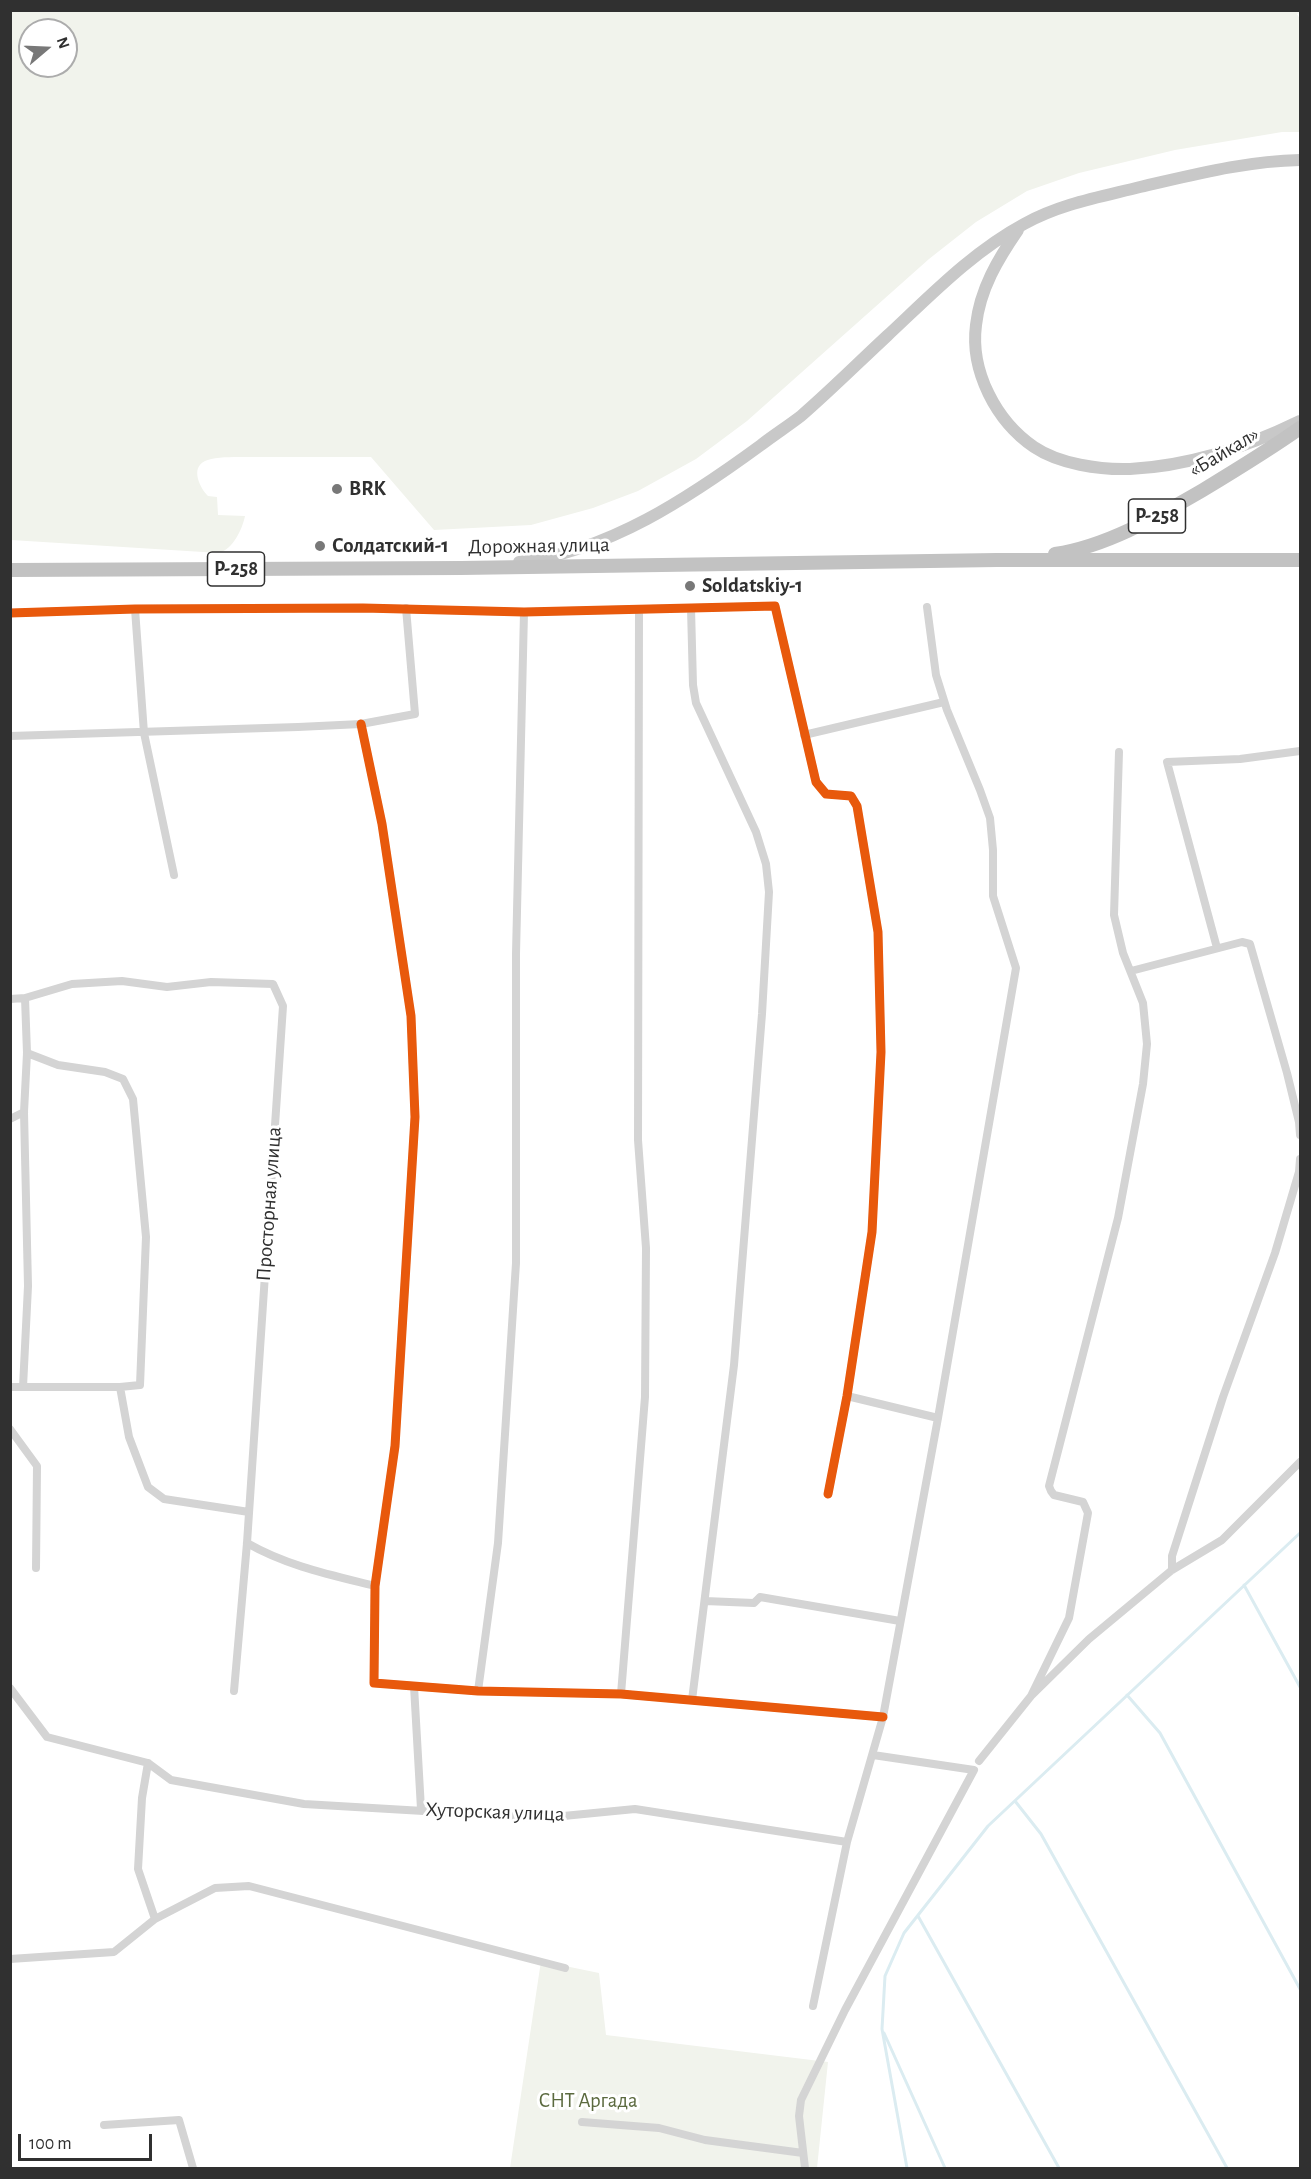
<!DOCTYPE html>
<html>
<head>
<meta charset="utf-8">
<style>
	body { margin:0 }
	#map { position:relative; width:1311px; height:2179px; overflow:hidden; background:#fff; font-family:"Alegreya Sans",sans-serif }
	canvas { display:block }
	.frame { position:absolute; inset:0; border:12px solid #303030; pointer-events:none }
	.north { position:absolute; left:18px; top:18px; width:60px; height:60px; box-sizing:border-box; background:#fff; border:2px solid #acacac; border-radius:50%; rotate:71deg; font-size:16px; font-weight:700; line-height:24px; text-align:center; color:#303030 }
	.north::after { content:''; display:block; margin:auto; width:21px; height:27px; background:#787878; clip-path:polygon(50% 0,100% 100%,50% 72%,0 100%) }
	.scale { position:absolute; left:18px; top:2134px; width:134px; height:27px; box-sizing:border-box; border:3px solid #303030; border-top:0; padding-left:8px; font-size:18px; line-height:21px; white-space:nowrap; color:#303030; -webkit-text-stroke:4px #fff; paint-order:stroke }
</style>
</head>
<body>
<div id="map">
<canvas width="1311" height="2179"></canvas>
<div class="frame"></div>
<div class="north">N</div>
<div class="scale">100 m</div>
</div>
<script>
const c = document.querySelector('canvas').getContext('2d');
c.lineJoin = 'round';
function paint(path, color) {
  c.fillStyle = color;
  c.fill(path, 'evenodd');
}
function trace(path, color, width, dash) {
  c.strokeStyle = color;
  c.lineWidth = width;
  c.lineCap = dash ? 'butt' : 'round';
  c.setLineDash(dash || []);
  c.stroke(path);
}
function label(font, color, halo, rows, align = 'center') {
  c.font = font + ' "Alegreya Sans",sans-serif';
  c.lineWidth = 6;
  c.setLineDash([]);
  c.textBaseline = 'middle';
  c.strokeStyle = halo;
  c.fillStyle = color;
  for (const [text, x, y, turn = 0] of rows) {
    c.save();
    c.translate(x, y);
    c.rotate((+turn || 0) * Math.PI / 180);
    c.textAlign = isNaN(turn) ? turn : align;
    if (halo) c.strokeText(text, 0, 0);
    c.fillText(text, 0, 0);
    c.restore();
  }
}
const green = new Path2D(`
	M10,11H1300V13L1297,14L1300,19V132H1282L1175,150L1079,173L1027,191L976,222L929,259L747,421L696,459L638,491L593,508L531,525L434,530L371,457C331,457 291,457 251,457C240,457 214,456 205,461C190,468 200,488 208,496L217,497L218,515L245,516C242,530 233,549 219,553L11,540ZM30,30H66V66H30Z
	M541,1961L599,1973L606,2035L828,2062L817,2168H510Z`);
const stream = new Path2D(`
	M1244,1585L1300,1687
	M1127,1695L1160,1733L1300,1989
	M1015,1801L1041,1834L1227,2168
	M918,1916L1059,2168
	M884,2033L945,2168
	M907,2168L882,2029L885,1976L904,1933L988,1826L1300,1533`);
const street = new Path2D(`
	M691,608L693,685L696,703L756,832L766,864L769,892L762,1014L734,1365L692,1700
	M135,609L144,733L174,875
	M10,613L135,609L363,608L524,612L775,606L816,782L826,794L851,796L857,806L878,932L881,1052L872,1232L847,1396L828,1494
	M361,724L382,824L411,1016L415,1117L395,1446L375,1586L374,1683L478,1691L621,1694L883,1717
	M804,735L944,702
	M10,736L298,727L361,724L415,714L406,608
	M1217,948L1167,762L1240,759L1300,751
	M1131,971L1242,942L1250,944L1287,1073L1299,1122L1300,1135
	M10,999L25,998L72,984L122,981L167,987L211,982L273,984L283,1006L247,1543L234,1691
	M27,1053L58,1065L105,1072L123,1079L133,1099L146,1237L140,1385L120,1387
	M10,1119L24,1112
	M10,1387H120L129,1437L148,1487L164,1499L249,1512
	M23,1387L28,1286L24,1112L27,1053L25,998
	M847,1396L938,1418
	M10,1429L37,1466L36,1568
	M247,1543C287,1566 331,1575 375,1586
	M1172,1570V1556L1223,1397L1275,1253L1299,1172L1300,1159
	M705,1601L754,1603L760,1597L900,1621
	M414,1686L421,1809
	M10,1688L47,1737L148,1763L171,1780L304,1804L543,1818L635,1809L847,1842
	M478,1691L498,1543L516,1263V954L524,612
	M621,1694L645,1397L646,1248L638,1140L639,610
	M1031,1696L1069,1618L1088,1513L1083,1502L1054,1495L1051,1491L1049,1486L1118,1218L1143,1084L1147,1044L1143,1003L1123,953L1114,915L1119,752
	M979,1761L1031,1696L1089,1639L1172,1570L1222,1540L1300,1462
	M148,1763L142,1798L138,1869L155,1919
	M10,1959L114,1952L155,1919L215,1888L249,1886L565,1968
	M813,2006L847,1842L883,1717L938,1418L1016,968L993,896V850L990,818L980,790L947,710L936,675L927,607
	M582,2122L659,2128L705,2140L803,2153
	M104,2125L179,2120L193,2168
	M805,2168L799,2116L801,2100L845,2010L974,1770L873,1755`);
const primary = new Path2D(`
	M1018,230C998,259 980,289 976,325C970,371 996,421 1034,447C1059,464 1100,470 1130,469C1189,466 1249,446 1300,421
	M519,562C608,552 690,497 761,445C774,435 788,426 801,416C831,390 859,362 887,336C930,296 972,252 1024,224C1060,204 1100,197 1140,187C1193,175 1246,161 1300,160`);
const highway = new Path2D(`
	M1055,554C1108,546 1158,516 1203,490C1236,470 1269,450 1300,428
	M10,570L461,568L997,560H1300`);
const cycleway = new Path2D(`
	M10,613L135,609L363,608L524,612L775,606L816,782L826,794L851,796L857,806L878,932L881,1052L872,1232L847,1396L828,1494
	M361,724L382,824L411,1016L415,1117L395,1446L375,1586L374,1683L478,1691L621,1694L883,1717`);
const markers = [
	[337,489,6,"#787878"],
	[320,546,6,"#787878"],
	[690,586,6,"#787878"]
];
const shields = [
	[1157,516,57],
	[236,569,57]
];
const shieldNames = [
	["Р-258",1157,516],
	["Р-258",236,569]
];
const streetNames = [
	["«Байкал»",1224,452,-31],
	["Дорожная улица",539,546,-1],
	["Просторная улица",269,1204,-86],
	["Хуторская улица",495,1812,2]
];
const poiNames = [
	["BRK",349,489],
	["Солдатский-1",332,546],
	["Soldatskiy-1",702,586]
];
const parkNames = [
	["СНТ Аргада",588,2101]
];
paint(green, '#f1f3ec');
trace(stream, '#dbecf1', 3);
trace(street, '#d4d4d4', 8);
trace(primary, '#c8c8c8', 12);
trace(highway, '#c2c2c2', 14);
trace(cycleway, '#e8590c', 9);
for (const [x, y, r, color] of markers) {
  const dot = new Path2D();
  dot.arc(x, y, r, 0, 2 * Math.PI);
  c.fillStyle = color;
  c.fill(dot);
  trace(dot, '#fff', 2);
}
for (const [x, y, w] of shields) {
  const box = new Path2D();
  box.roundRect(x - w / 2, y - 17, w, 34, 4.5);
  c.fillStyle = '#fff';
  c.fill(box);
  trace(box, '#303030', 1.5);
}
label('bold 20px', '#303030', null, shieldNames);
label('21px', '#303030', '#fff', streetNames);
label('bold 21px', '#303030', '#fff', poiNames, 'left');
label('21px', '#5b6a3f', '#fff', parkNames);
</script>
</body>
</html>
